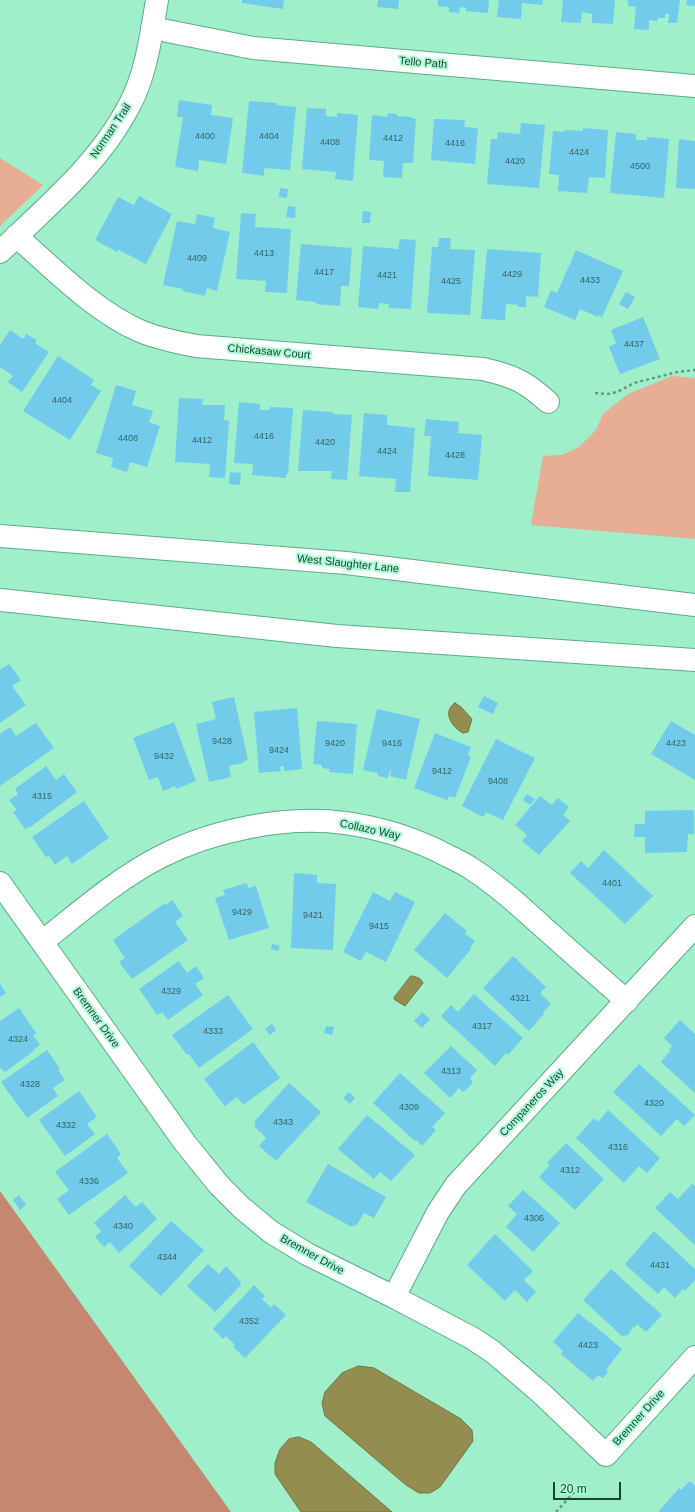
<!DOCTYPE html>
<html>
<head>
<meta charset="utf-8">
<style>
	body { margin:0 }
	#map { position:relative; width:695px; height:1512px; overflow:hidden; background:#9eefca; font-family:Arial,sans-serif }
	canvas { display:block }
	.scale { position:absolute; left:553px; top:1482px; width:68px; height:18px; box-sizing:border-box; border:2px solid #1f4132; border-top:0; padding-left:5px; font-size:12px; line-height:14px; white-space:nowrap; color:#1f4132; -webkit-text-stroke:3px #abfdd7; paint-order:stroke }
</style>
</head>
<body>
<div id="map">
<canvas width="695" height="1512"></canvas>
<div class="scale">20 m</div>
</div>
<script>
const c = document.querySelector('canvas').getContext('2d');
c.lineJoin = 'round';
function paint(path, color) {
  c.fillStyle = color;
  c.fill(path, 'evenodd');
}
function trace(path, color, width, dash) {
  c.strokeStyle = color;
  c.lineWidth = width;
  c.lineCap = dash ? 'butt' : 'round';
  c.setLineDash(dash || []);
  c.stroke(path);
}
function label(font, color, halo, rows, align = 'center') {
  c.font = font + ' Arial,sans-serif';
  c.lineWidth = 4;
  c.setLineDash([]);
  c.textBaseline = 'middle';
  c.strokeStyle = halo;
  c.fillStyle = color;
  for (const [text, x, y, turn = 0] of rows) {
    c.save();
    c.translate(x, y);
    c.rotate((+turn || 0) * Math.PI / 180);
    c.textAlign = isNaN(turn) ? turn : align;
    if (halo) c.strokeText(text, 0, 0);
    c.fillText(text, 0, 0);
    c.restore();
  }
}
const green = new Path2D(`
	M0,158L43,185L0,226Z
	M672,376L695,378V539L531,525L543,456L562,455L579,447L596,430L603,414L628,394Z`);
const forest = new Path2D(`
	M0,1191L231,1512H0Z`);
const water = new Path2D(`
	M455,703L461,707L472,719L468,732L463,733C453,728 441,712 455,703Z
	M411,976C416,976 422,979 423,983L405,1006L395,1000L394,998Z
	M359,1366L374,1368L461,1419L472,1430L473,1441L440,1487L430,1493H419L406,1485L325,1416L322,1403L325,1392L342,1373Z
	M299,1437L311,1442L392,1512H301L275,1474V1463L280,1449L289,1439Z`);
const building = new Path2D(`
	M242,0H284L283,9L242,3Z
	M378,0H399L398,9L377,7Z
	M438,0H489L488,13L466,11V8L460,7L459,13L449,12V7L438,6Z
	M499,0H543L542,5L522,3L521,19L497,17Z
	M563,0H615L613,24L592,23V14L582,12L581,23L561,22Z
	M628,0H680L677,23H668L669,14H665V18H658L657,21L649,20V30L634,29L636,7L628,6Z
	M687,0H695V6L686,5Z
	M179,100L212,105L211,115L233,118L226,164L199,160L198,171L175,167L183,117H177Z
	M249,101L276,103L277,105L296,107L290,170L264,168V176L242,173Z
	M307,108L326,109V116L337,117V113L358,115L353,181L335,179L336,172L302,169Z
	M388,113L397,114V116L412,117L411,118L416,119L413,163H403L402,178L383,177L384,161L369,160L372,115L387,117Z
	M434,119L465,120L464,127L478,128L475,164L431,160Z
	M521,123L545,125L539,188L487,184L491,139H497L498,132L520,134Z
	M583,128L608,130L605,178L589,177L587,193L558,191L559,175L549,174L553,131L564,132L565,130L583,131Z
	M616,132L636,134V140H647V137L669,139L664,198L610,193Z
	M679,139L695,141V189L676,188Z
	M280,188L288,189L287,198L279,197Z
	M139,196L172,214L146,264L119,250L117,252L95,240L118,197L134,205Z
	M288,206L296,207L295,218L286,217Z
	M363,211L371,212L370,223H362Z
	M241,213L256,214L255,227L291,229L287,293L265,292L266,281L236,279Z
	M197,214L215,218L213,228L230,232L217,291L207,288L205,296L182,291L183,289L163,285L177,221L195,224Z
	M439,238H451L450,249L475,250L470,315L427,313L432,247H438Z
	M400,239L416,240L411,309L388,308L389,304L379,303L378,309L358,307L363,246L398,249Z
	M301,244L352,248L349,286H341L340,306L316,304V302L296,300Z
	M487,249L541,253L538,297L526,296V307H518V305L506,304L505,320L481,319Z
	M576,250L623,271L602,317L598,315V317L580,309L575,320L544,307L551,290L557,293Z
	M626,292L635,297L628,309L619,304Z
	M643,317L660,359L620,374L609,347L616,343L611,330Z
	M10,330L23,339L26,334L37,340L35,343L49,352L22,392L8,382L13,376L0,367V345Z
	M58,356L94,380L91,385L101,391L70,440L23,411Z
	M116,385L136,391L132,405L153,411L149,422L160,426L147,467L130,462L127,472L111,467L113,458L96,453Z
	M179,398L203,399L202,405H225L224,420L229,421L225,478L209,477L210,464L175,462Z
	M239,402L260,404V410H270V407L293,408L288,474H286V478L252,475L253,464L234,463Z
	M303,410L332,412H333V414L352,415L347,480L331,479L332,471H298Z
	M364,413L387,415V425L415,428L410,492H395L396,479L359,476Z
	M426,419L459,422L458,433L482,435L478,480L428,476L431,436H424Z
	M230,472L241,473L240,485L229,484Z
	M9,664L21,680L12,686L26,705L0,723V670Z
	M484,696L498,703L493,714L478,707Z
	M234,697L248,760L244,761L243,763L229,766L231,777L209,782L196,724L216,719L212,702Z
	M297,708L302,769L284,771V766L280,767L281,771L259,773L254,712Z
	M377,709L420,719L406,780L390,776L391,770H390L388,778L378,776V773L363,770Z
	M317,721L357,724L353,774L329,772L330,769L322,768V765L313,764Z
	M671,721L695,735V780L651,754Z
	M174,722L196,781L176,789L175,786L163,791L158,777L149,780L133,738Z
	M36,723L54,748L0,786V734L10,727L16,736Z
	M435,733L471,747L468,755L471,757L455,798L449,796L447,800L414,788Z
	M496,739L535,758L503,820L486,812L483,817L462,806Z
	M46,766L56,780L64,774L77,792L29,828L28,827L25,829L13,812L17,810L9,800L18,794L15,789Z
	M527,794L535,799L530,805L523,800Z
	M540,796L552,805L558,798L569,807L563,815L570,821L539,855L522,841L527,835L515,825Z
	M84,801L109,838L72,864L67,856L55,865L49,856L46,857L32,837Z
	M694,810V834H688L687,852L645,853V837H634L635,824H645V811Z
	M604,850L653,896L625,924L570,873L581,861L588,868Z
	M294,873L317,875V883L336,884L333,950L291,948Z
	M247,883L248,888L256,886L269,928L229,940L215,898L225,895L223,890Z
	M373,892L390,901L395,892L415,902L386,962L366,952L361,961L343,952Z
	M172,900L183,916L175,922L188,940L132,979L119,962L125,958L113,940L165,903L166,905Z
	M445,913L467,931L465,934L475,941L470,948L471,949L447,978L414,950Z
	M272,944L280,946L278,951L271,949Z
	M513,956L546,987L540,993L551,1004L543,1012L544,1014L529,1031L483,988Z
	M179,961L187,973L196,966L204,978L195,984L203,995L168,1020L162,1012L157,1015L139,989Z
	M0,984L6,993L0,997Z
	M474,994L523,1038L508,1055L506,1053L495,1066L441,1016L451,1005L458,1012Z
	M228,995L253,1029L199,1068L189,1054L187,1055L172,1035Z
	M19,1008L36,1033L33,1035L40,1045L33,1050L34,1051L5,1072L0,1068V1021Z
	M422,1012L430,1019L422,1028L414,1021Z
	M680,1020L695,1034V1093L661,1062L670,1051L669,1050L672,1046L664,1038Z
	M272,1024L276,1030L270,1035L265,1029Z
	M326,1026L334,1027L332,1035L324,1033Z
	M253,1042L280,1078L243,1105L237,1097L225,1106L204,1079Z
	M451,1046L477,1070L470,1078L473,1082L468,1088L463,1092L459,1088L450,1098L424,1073Z
	M47,1050L60,1069L58,1070L65,1080L53,1088L58,1096L27,1118L1,1082Z
	M639,1064L695,1115L684,1126L677,1119L661,1136L613,1092Z
	M400,1073L445,1113L432,1127L436,1130L422,1146L416,1140L415,1141L373,1103Z
	M289,1083L321,1112L276,1161L259,1146L266,1138L262,1134L263,1133H261L255,1127V1124L254,1122Z
	M79,1091L97,1117L87,1124L95,1134L65,1156L39,1120Z
	M349,1092L355,1098L350,1104L343,1098Z
	M608,1110L660,1158L647,1173L639,1166L624,1183L576,1138L594,1118L598,1122Z
	M367,1115L415,1155L391,1181L380,1172L374,1179L338,1149Z
	M107,1134L121,1154L117,1158L128,1173L69,1215L57,1199L69,1190L55,1172Z
	M566,1143L604,1179L575,1210L539,1177L550,1165L547,1163Z
	M328,1164L386,1197L374,1218L364,1213L356,1226L353,1225L352,1227L306,1202Z
	M692,1184L695,1186V1245L655,1208L670,1192L678,1199Z
	M523,1190L560,1223L533,1252L506,1227L517,1214L508,1206Z
	M19,1195L26,1205L20,1210L13,1200Z
	M125,1195L136,1207L142,1202L157,1219L119,1253L110,1242L104,1247L95,1237L101,1231L94,1223Z
	M171,1221L204,1250L161,1296L129,1266Z
	M654,1231L695,1269V1280L685,1291L683,1289L675,1298L664,1287L658,1294L625,1264Z
	M495,1234L533,1271L524,1280L536,1292L527,1302L515,1290L505,1301L467,1265Z
	M208,1264L219,1274L226,1266L241,1282L240,1283L241,1285L215,1312L187,1286Z
	M611,1269L662,1315L646,1332L637,1324L634,1328L632,1326V1329L628,1335L622,1336L583,1300Z
	M254,1285L265,1296L262,1299L271,1308L274,1304L286,1315L245,1358L233,1347L235,1345L226,1336L223,1339L213,1329Z
	M578,1313L590,1323V1322L622,1349L606,1370L608,1372L603,1378L598,1375L593,1381L561,1354L563,1351L553,1342Z
	M690,1481L695,1486V1512H660L659,1511L679,1488L681,1490Z`);
const path = new Path2D(`
	M595,393L608,394L617,392L634,383L677,372L695,370
	M556,1512L577,1489`);
const street = new Path2D(`
	M152,28L253,48L695,86
	M16,236C54,269 94,311 140,331C158,339 177,342 196,346L483,369C513,376 525,381 548,402
	M0,252C46,207 97,166 128,108C146,76 151,36 157,0
	M0,883L185,1143L219,1185L242,1208L271,1232L307,1254L394,1297L472,1338L493,1352L542,1394L606,1455L695,1357
	M42,942C80,912 117,879 160,857C213,830 286,815 345,823C381,828 416,839 448,856C456,860 465,864 472,869C498,886 520,906 543,927C571,952 599,977 627,1001
	M394,1297L438,1212L456,1185L695,926`);
const primary = new Path2D(`
	M0,536L346,563L695,605
	M0,600L337,636L695,660`);
const numberNames = [
	["4400",205,137],
	["4404",269,137],
	["4412",393,139],
	["4408",330,143],
	["4416",455,144],
	["4424",579,153],
	["4420",515,162],
	["4500",640,167],
	["4413",264,254],
	["4409",197,259],
	["4417",324,273],
	["4429",512,275],
	["4421",387,276],
	["4433",590,281],
	["4425",451,282],
	["4437",634,345],
	["4404",62,401],
	["4416",264,437],
	["4408",128,439],
	["4412",202,441],
	["4420",325,443],
	["4424",387,452],
	["4428",455,456],
	["9428",222,742],
	["9420",335,744],
	["9416",392,744],
	["4423",676,744],
	["9424",279,751],
	["9432",164,757],
	["9412",442,772],
	["9408",498,782],
	["4315",42,797],
	["4401",612,884],
	["9429",242,913],
	["9421",313,916],
	["9415",379,927],
	["4329",171,992],
	["4321",520,999],
	["4317",482,1027],
	["4333",213,1032],
	["4324",18,1040],
	["4313",451,1072],
	["4328",30,1085],
	["4320",654,1104],
	["4309",409,1108],
	["4343",283,1123],
	["4332",66,1126],
	["4316",618,1148],
	["4312",570,1171],
	["4336",89,1182],
	["4306",534,1219],
	["4340",123,1227],
	["4344",167,1258],
	["4431",660,1266],
	["4352",249,1322],
	["4423",588,1346]
];
const streetNames = [
	["Tello Path",423,63,5],
	["Norman Trail",111,131,-56],
	["Chickasaw Court",269,352,5],
	["West Slaughter Lane",348,564,6],
	["Collazo Way",370,830,12],
	["Bremner Drive",96,1018,54],
	["Companeros Way",532,1103,-47],
	["Bremner Drive",312,1255,29],
	["Bremner Drive",639,1418,-48]
];
paint(green, '#e8ad95');
paint(forest, '#c5886e');
paint(water, '#938d4f');
trace(water, '#707646', 1);
paint(building, '#73cbeb');
trace(street, '#5cac89', 24);
trace(primary, '#5cac89', 24);
trace(path, '#619b81', 2.5, [3, 3]);
trace(street, '#fff', 22);
trace(primary, '#fff', 22);
label('9px', '#346460', null, numberNames);
label('11px', '#1f4132', '#abfdd7', streetNames);
</script>
</body>
</html>
